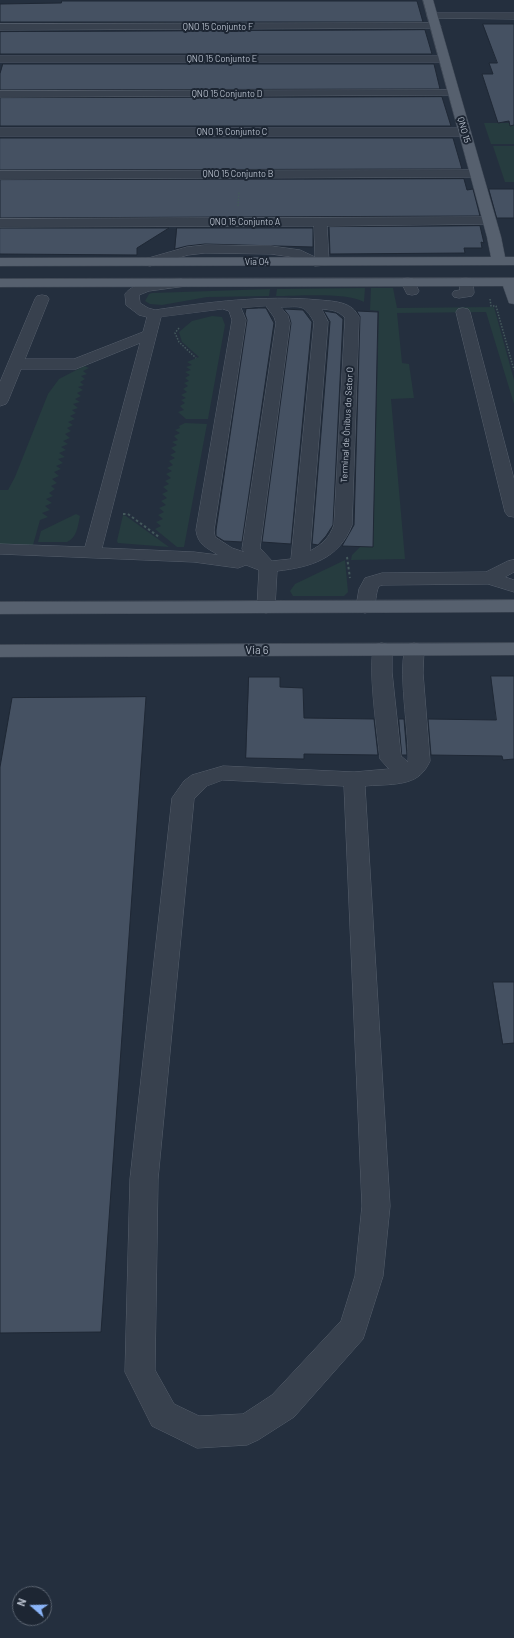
<!DOCTYPE html>
<html>
<head>
<meta charset="utf-8">
<style>
	body { margin:0 }
	#map { position:relative; width:514px; height:1638px; overflow:hidden; background:#242f3e; font-family:Barlow,sans-serif }
	canvas { display:block }
	.north { position:absolute; left:12px; top:1586px; width:40px; height:40px; box-sizing:border-box; background:#1d2633; border:1px solid #59626f; border-radius:50%; rotate:290deg; font-size:11px; font-weight:700; line-height:16px; text-align:center; color:#b4bcc9 }
	.north::after { content:''; display:block; margin:auto; width:14px; height:18px; background:#8ab4f8; clip-path:polygon(50% 0,100% 100%,50% 72%,0 100%) }
</style>
</head>
<body>
<div id="map">
<canvas width="514" height="1638"></canvas>
<div class="north">N</div>
</div>
<script>
const c = document.querySelector('canvas').getContext('2d');
c.lineJoin = 'round';
function paint(path, color) {
  c.fillStyle = color;
  c.fill(path, 'evenodd');
}
function trace(path, color, width, dash) {
  c.strokeStyle = color;
  c.lineWidth = width;
  c.lineCap = dash ? 'butt' : 'round';
  c.setLineDash(dash || []);
  c.stroke(path);
}
function label(font, color, halo, rows, align = 'center') {
  c.font = font + ' Barlow,sans-serif';
  c.lineWidth = 4;
  c.setLineDash([]);
  c.textBaseline = 'middle';
  c.strokeStyle = halo;
  c.fillStyle = color;
  for (const [text, x, y, turn = 0] of rows) {
    c.save();
    c.translate(x, y);
    c.rotate((+turn || 0) * Math.PI / 180);
    c.textAlign = isNaN(turn) ? turn : align;
    if (halo) c.strokeText(text, 0, 0);
    c.fillText(text, 0, 0);
    c.restore();
  }
}
const green = new Path2D(`
	M484,123H514V144H491Z
	M493,146H514V182H505Z
	M365,288L364,302C348,292 297,296 276,296L277,289Z
	M371,288H393L397,308L494,307L514,380V404L486,312L397,313L402,363L409,364L414,398L391,399L405,559L351,560L352,555L362,545H373L379,311L370,310Z
	M270,289L269,296L207,297L162,305L150,304L145,301L149,294L152,293Z
	M212,316L222,317L225,325L208,419H186L178,412L184,410L180,406L185,403L181,400L186,398L181,395L187,392L183,389L188,386L184,383L189,381L185,378L190,375L185,372L191,370L186,367L192,365L187,362L199,357L182,342L179,332L192,321Z
	M84,366L89,368L83,371L87,374L81,376L85,379L80,382L84,385L78,387L83,390L77,393L81,396L75,399L80,402L73,404L78,408L72,410L76,413L70,416L75,419L68,422L73,425L67,428L71,431L65,434L70,438L63,441L68,444L61,447L66,450L59,453L65,457L58,459L63,463L56,466L61,469L54,472L59,476L52,479L57,483L51,486L55,489L49,493L53,496L46,499L52,503L45,506L50,510L42,513L48,517L40,520L33,545L0,544V490H8L15,477L48,394L59,379Z
	M185,423L207,424L184,547H177L155,529L161,526L156,522L163,519L158,515L164,512L159,508L166,505L161,501L167,498L162,494L168,491L163,487L169,484L165,481L171,478L166,474L172,471L167,468L173,465L169,461L175,458L170,455L176,452L171,448L177,445L172,442L178,440L174,436L180,433L175,430L180,428L179,426Z
	M76,514L80,516C78,525 77,538 67,542H38L41,531Z
	M123,515L126,516L169,547L118,543L117,541Z
	M345,560L348,592L344,596H293L290,591L295,584Z`);
const building = new Path2D(`
	M62,1H417L423,22H0V4L61,3Z
	M483,24H514V125L510,126L509,121L498,123L482,74H493L489,63H497Z
	M425,30L432,54H0V32Z
	M3,64H434L440,89L0,90V74Z
	M442,97L451,126H0V98Z
	M0,138H453L462,169L0,170Z
	M464,179L467,190L473,189L480,216L0,218V180Z
	M489,189H514V218H497Z
	M480,226L484,243L481,242L482,248H464L465,253L330,254L329,227Z
	M0,228H169L137,248V255L0,254Z
	M177,228H313V247L205,244L187,246L175,249Z
	M259,308H266L274,323L242,542L224,541L216,536V530L247,320L245,314L246,309Z
	M284,309L303,310L312,322L291,544L262,542L291,323L289,316Z
	M324,311L336,313L343,319L333,525L326,536L318,545L312,544L330,322Z
	M357,311L378,312L373,547L342,546L354,525L360,317Z
	M491,676H514V759L503,760L502,756L431,755L428,719L496,720Z
	M249,677H280V687L303,688L304,718L374,719L378,755L304,754V759L246,758Z
	M146,697L101,1332L0,1333V767L12,698Z
	M399,719H404L407,755H402Z
	M493,982H514V1043L503,1044Z`);
const pathFar1 = new Path2D(`
	M238,206L239,191
	M490,299L491,306H496L514,370
	M179,328L175,333L179,342L196,358`);
const path = new Path2D(`
	M123,514H128L159,537
	M347,557L350,578`);
const minor = new Path2D(`
	M432,13H514V19L428,18L427,16L428,14Z
	M436,23L441,26L440,28L0,30V24Z
	M0,56H445L450,59L445,62H0Z
	M454,90L460,93L458,95L0,97V91Z
	M0,128H465L469,129L471,132L469,135L465,136H0Z
	M476,170L480,171L482,174L480,177L0,179V171Z
	M489,217L494,218L496,221L494,224L327,226L329,262L327,265L315,266L292,257L271,254L205,253L188,255L150,266L145,265L143,262L145,259L187,247L205,245L271,246L300,250L315,257L314,226L0,227V219Z
	M408,278L413,279L419,291L417,294L412,295L407,294L401,282L403,279Z
	M466,278L471,279L473,282L474,293L472,296L459,298L454,297L452,294L454,291L460,290L459,282L461,279Z
	M181,279L186,280L188,283L186,286L149,291L139,295L140,303L148,308L155,310C210,302 263,295 319,300C329,301 343,301 352,308C355,310 357,314 359,317L352,525C339,559 311,567 277,571L275,607L273,611L266,613L259,611L257,607L259,570L246,565L238,568L194,562L0,554V544L85,547L140,343L76,369H21L8,401L6,404L0,406V382L35,299L37,296L42,295L47,296L49,299L25,359H74L143,332L147,317L139,315L126,305L125,294C135,280 165,280 181,279ZM266,306L274,317L276,323L242,549L244,552L232,548L215,537L214,530L246,320L241,308ZM281,307C300,307 304,303 314,322L291,559L272,561L260,548L290,323L288,316ZM223,309L229,311L232,320L196,530C198,545 206,547 218,555L194,552L102,548L161,317ZM322,309C331,310 338,310 345,318L334,525C329,538 323,544 310,551L328,322Z
	M463,308L468,309L470,312L514,479V517L508,516L505,512L456,312L458,309Z
	M514,560V572L505,577L514,580V592L488,584L383,585L379,586C375,594 377,603 372,611L365,613L358,611L356,607L359,589L365,578L382,573L486,572L508,561Z
	M382,643L389,645L392,649V672L401,756L408,762C410,737 396,662 407,645L414,643L421,645L424,649L423,673L430,761C428,765 426,769 423,772C411,787 383,784 365,786L390,1206L383,1276L363,1339L294,1417L258,1440L247,1445L197,1448L152,1426L125,1372L130,1179L172,798L184,781L192,775L223,766L354,772L389,769L380,759C378,738 366,658 375,645ZM223,780L344,786L362,1206L355,1276L341,1321L272,1395L243,1414L199,1416L174,1404L155,1370L158,1179L194,799L207,786Z`);
const major = new Path2D(`
	M423,0H433L501,237L505,257H514V265L0,266V258L491,257L487,237Z
	M514,278V304L509,303L503,286L0,287V279Z
	M514,600V612L0,614V602Z
	M514,643V655L0,657V645Z`);
const farStreetnames = [
	["QNO 15 Conjunto F",218,27],
	["QNO 15 Conjunto E",222,59],
	["QNO 15 Conjunto D",227,94],
	["QNO 15",464,130,74],
	["QNO 15 Conjunto C",232,132],
	["QNO 15 Conjunto B",238,174],
	["QNO 15 Conjunto A",245,222],
	["Via O4",257,262],
	["Terminal de Ônibus do Setor O",347,425,-87]
];
const streetNames = [
	["Via 6",257,650]
];
paint(green, '#263c3f');
paint(building, '#455162');
trace(building, '#1f2835', 1);
trace(minor, '#565f6c', 1);
trace(major, '#414a57', 1);
trace(pathFar1, '#44595c', 1.5, [1.5, 1.5]);
trace(path, '#44595c', 2, [2.5, 2.5]);
paint(minor, '#38414e');
paint(major, '#56606e');
label('9px', '#b4bcc9', '#1d2633', farStreetnames);
label('11px', '#b4bcc9', '#1d2633', streetNames);
</script>
</body>
</html>
